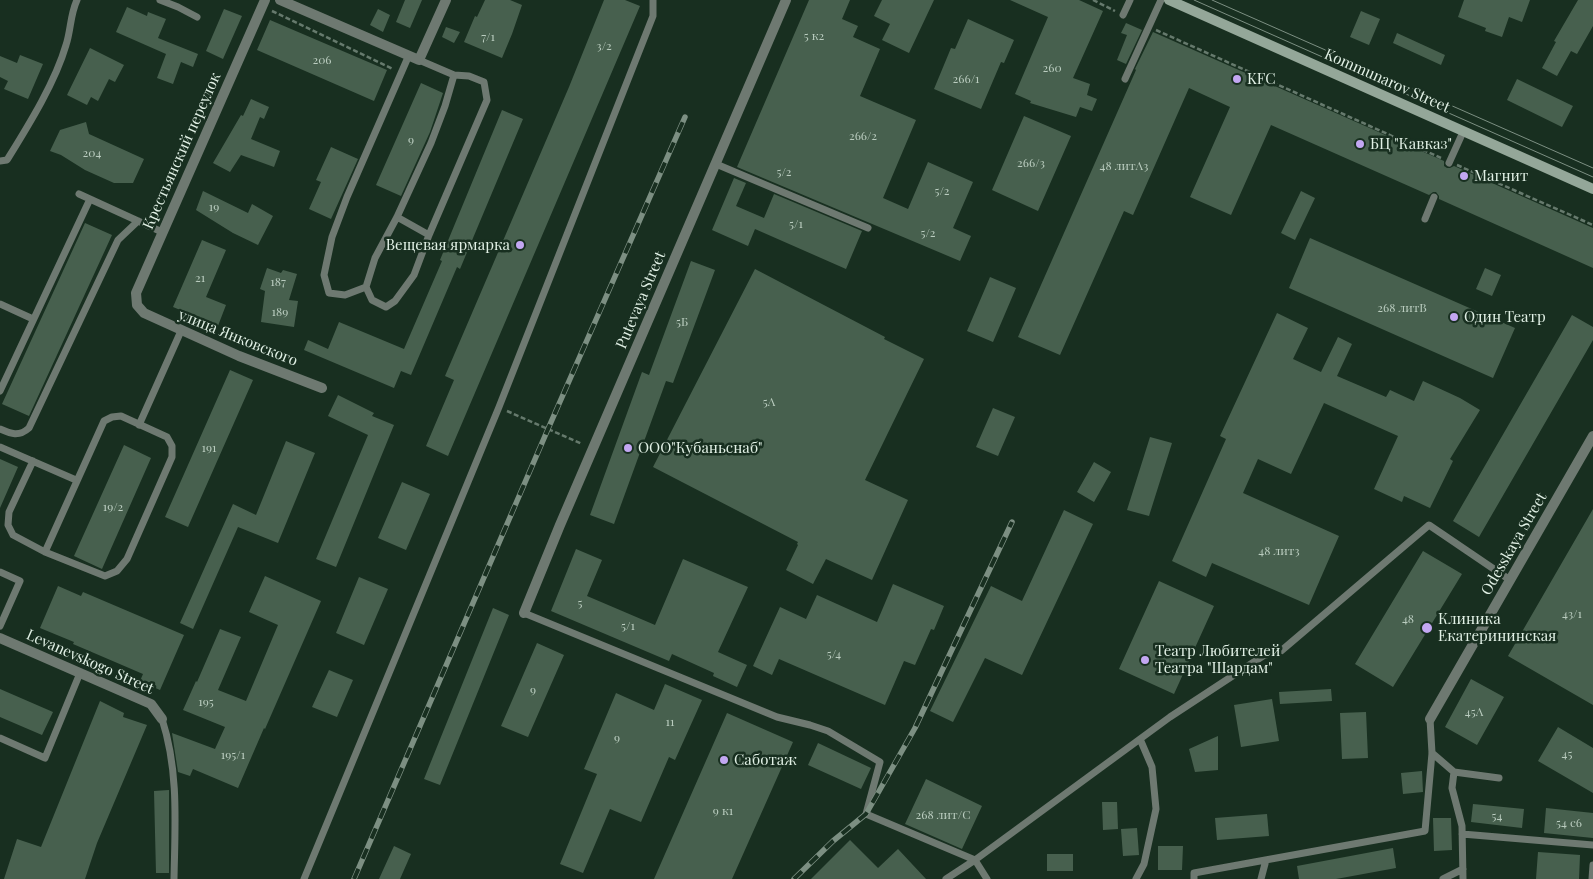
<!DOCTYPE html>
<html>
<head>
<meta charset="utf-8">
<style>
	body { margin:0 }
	canvas { display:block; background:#182f20 }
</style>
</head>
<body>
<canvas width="1593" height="879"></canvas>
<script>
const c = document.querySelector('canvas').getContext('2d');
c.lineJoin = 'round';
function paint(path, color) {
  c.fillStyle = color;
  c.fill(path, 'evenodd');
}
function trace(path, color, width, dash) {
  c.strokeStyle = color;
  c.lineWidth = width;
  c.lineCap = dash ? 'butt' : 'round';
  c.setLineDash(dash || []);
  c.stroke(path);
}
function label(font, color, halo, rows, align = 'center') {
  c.font = font + ' "Playfair Display",serif';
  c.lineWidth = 5;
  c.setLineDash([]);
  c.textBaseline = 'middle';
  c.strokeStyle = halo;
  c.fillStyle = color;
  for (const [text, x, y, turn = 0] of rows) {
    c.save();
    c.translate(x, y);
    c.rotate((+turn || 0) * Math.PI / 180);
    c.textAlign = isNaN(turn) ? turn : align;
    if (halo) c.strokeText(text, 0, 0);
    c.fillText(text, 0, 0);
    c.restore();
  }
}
const building = new Path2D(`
	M405,0H422L410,28L396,22Z
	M485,0H510L522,5L512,34L502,58L464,42L475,16L477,17Z
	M604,0H625L640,6L448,456L426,446L454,380L445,376L569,87Z
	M809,0H850L842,19L858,26L853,37L880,49L860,96L916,120L883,198L908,209L928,162L973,182L953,228L971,236L960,261L737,167Z
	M882,0H934L909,53L882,40L890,24L874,16Z
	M1010,0H1079L1103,11L1073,78L1090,84L1087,95L1097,99L1092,111L1080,107L1076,117L1030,103L1031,101L1015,94L1048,17Z
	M1464,0H1530L1522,22L1509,17L1502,37L1485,31L1486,28L1458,17Z
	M1578,0H1593V26L1577,54L1571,51L1557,76L1542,68L1556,42L1554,41Z
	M127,7L147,16L148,12L166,19L158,38L198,54L193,67L181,62L173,84L157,78L166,54L116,32Z
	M224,9L242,16L223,59L206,51Z
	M378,9L390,15L383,32L370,25Z
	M1361,11L1380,19L1369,45L1350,37Z
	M968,19L1014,40L1004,63L1001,62L981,109L934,89L951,48L955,49Z
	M270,20L387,70L374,101L257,50Z
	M1126,23L1142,30L1126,64L1117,60L1127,35L1121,33Z
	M446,27L460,32L454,43L442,37Z
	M1153,32L1444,161V166L1447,168H1450L1454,166L1593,228V268L1439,199V196L1436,192H1433L1429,195L1271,125L1231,215L1190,197L1230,107L1189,88L1133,215L1124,211L1060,355L1018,337L1136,70L1135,69Z
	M1397,33L1445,55L1441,65L1393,43Z
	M90,48L124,65L115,82L109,79L98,101L91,97L87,105L67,95Z
	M20,55L43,64L28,99L4,89L8,81L0,77V56L17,63Z
	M1517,79L1573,106L1562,127L1507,100Z
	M421,83L443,93L430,132L401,196L376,185Z
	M251,99L269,107L264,119L260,117L251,139L280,151L274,167L241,155L230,172L213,163L241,115L243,116Z
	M502,110L523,119L460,269L457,267L411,375L401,371L394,388L304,350L308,340L328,349L339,322L404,349L442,261L440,260Z
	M1024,116L1071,136L1038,211L992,190Z
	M86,122L89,134L144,159L133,183H114L85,170L61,155L50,151L60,130Z
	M331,147L358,159L331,219L309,209L321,182L316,180Z
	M734,178L746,183L736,206L764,218L774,194L862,231L846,269L755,229L748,246L712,230Z
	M203,191L248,213L252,204L273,216L258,245L233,233L196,210Z
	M1301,191L1315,198L1295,240L1281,233Z
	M85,223L112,235L29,416L2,404Z
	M1310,238L1515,328L1493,378L1289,288Z
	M202,240L226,250L206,297L226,305L216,331L199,324L202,319L173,307Z
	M691,261L715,270L673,383L666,381L614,524L590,515L642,372L649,375Z
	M267,268L281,273L283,270L297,274L289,300L298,301L294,327L261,322L265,291L260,289Z
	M1485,268L1501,275L1492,296L1476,289Z
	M755,269L885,337L884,339L924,359L865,480L908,500L872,580L826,559L813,584L786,570L798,545L797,544L798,542L653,467Z
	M990,277L1016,288L993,342L967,331Z
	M1277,313L1308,328L1293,359L1321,372L1338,337L1352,344L1337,376L1386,397L1390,390L1414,401L1423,381L1460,398L1480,410L1450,459L1453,461L1430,508L1404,496L1402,502L1374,489L1398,436L1324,403L1291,474L1258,459L1243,493L1339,536L1309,605L1212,563L1206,577L1172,561L1226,439L1220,436Z
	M1572,315L1593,327V340L1479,537L1453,521Z
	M230,370L253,380L188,527L165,517Z
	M338,395L374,413L372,416L394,425L336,567L316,559L368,435L328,416Z
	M993,408L1015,417L998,456L976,447Z
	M1150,437L1172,443L1149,516L1127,510Z
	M286,441L315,453L278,543L238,527L193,629L180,623L233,504L256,515Z
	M124,445L151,458L102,569L74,556Z
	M0,459L18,467L0,508Z
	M1094,462L1111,472L1094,502L1077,492Z
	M402,482L430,494L406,550L378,538Z
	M1593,509V705L1508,656Z
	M1064,510L1093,524L1022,675L985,658L953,722L930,711L991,586L1022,601Z
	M576,549L602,560L587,596L655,625L683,559L748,587L718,652L747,665L737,687L713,676L714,673L672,654L669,661L551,611Z
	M1423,551L1462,574L1393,687L1355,664Z
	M265,576L321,601L265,729L264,728L238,788L193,769L190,776L178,772L172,733L215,749L225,727L183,710L196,681L197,682L220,629L241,637L218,690L246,701L278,625L249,612Z
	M359,577L388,589L364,645L336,633Z
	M1159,581L1214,606L1174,694L1119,669Z
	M893,584L944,606L934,630L931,629L915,665L904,661L885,705L779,659L772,675L753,666L780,607L806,619L817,595L877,622Z
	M58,586L81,596L83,592L184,635L160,690L140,681L143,674L73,644L74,642L40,628Z
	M493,608L509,615L440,785L424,779Z
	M537,643L564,655L528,737L501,726Z
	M329,670L353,680L337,717L312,707Z
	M1471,679L1504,697L1477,745L1445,727Z
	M665,684L702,700L675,760L669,757L641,822L610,809L583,873L560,864L597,774L584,769L616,693L654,710Z
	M0,689L53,712L42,735L0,717Z
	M1331,689L1332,701L1280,704L1279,692Z
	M1272,699L1279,741L1241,747L1234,705Z
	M100,701L124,713L123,717L147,725L97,843L85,879H4L17,839L41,847Z
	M1366,712L1368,758L1342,759L1340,713Z
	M727,713L793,742L732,879H654Z
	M1558,727L1593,748V793L1538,761Z
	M1218,736V770L1195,772L1189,749Z
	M818,743L871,768L861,789L808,765Z
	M1422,771L1423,792L1403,794L1401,773Z
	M926,779L982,806L962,849L905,824Z
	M169,790V873H156L154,791Z
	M1102,802H1117L1118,829L1103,830Z
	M1473,804L1524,809L1522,828L1471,822Z
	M1546,808L1593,813V838L1544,833Z
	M1267,814L1269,836L1217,840L1215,818Z
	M1433,818H1451L1452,850L1434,851Z
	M1137,828L1139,855L1123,856L1121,829Z
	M850,840L878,868L898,849L926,879H811Z
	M394,846L411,854L400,879H379Z
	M1158,846H1183L1182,870H1158Z
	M1393,848L1396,868L1336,879H1299L1297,866Z
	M1538,852L1580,855L1579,879H1536Z
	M1047,854H1073V871H1047Z`);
const path = new Path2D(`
	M1093,0L1115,11
	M272,11L393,69
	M1156,30L1441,158
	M1457,165L1593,225
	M507,411L582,444`);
const lane = new Path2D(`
	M160,0L178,7L197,17
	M1123,15L1130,0
	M419,60L454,75L469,76L484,82L487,100L429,235L414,275L395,301L386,307L372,300L366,287L375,258L397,217L431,143L445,106L454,75
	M1125,79L1161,0
	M0,161L7,160C28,126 55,83 66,45C71,30 70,15 77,0
	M1449,163L1463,132
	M716,164L868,228
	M79,194L162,232
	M397,217L429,235
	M1425,219L1434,197
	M366,287L345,295L329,293L324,275L332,237L347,197L409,55
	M0,304L33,319
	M0,391L90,199
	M139,425L181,331
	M0,429C11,434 19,437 29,428L118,240L138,221
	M0,447L76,480
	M33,461L9,512L8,525L13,535L45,552L105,576L117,571L127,559L172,457V446L167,437L121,416L112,417L104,421L45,552
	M0,572L20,581L0,626
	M524,613L777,717L810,725L828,731L880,762L866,814L975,860L987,879
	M162,719C179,771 175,825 174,879
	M0,738L45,758L80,673
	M1432,753L1454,772L1452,788L1462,826L1463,879
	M1454,772L1499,778
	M1462,834L1593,845
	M304,879L499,407L653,16V0
	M946,879L975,860L1170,717L1263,656L1281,651L1429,525L1510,580
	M1136,879L1144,864L1156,809L1152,767L1140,739
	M1194,879V873L1425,831L1432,753L1430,719
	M1261,879L1266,860
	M1443,879L1463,869
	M1592,879L1593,865`);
const street = new Path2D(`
	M265,0L136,293L137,305L144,313L239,356L322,388
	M280,0L419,60L446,0
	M524,613L560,525L786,0
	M0,638L151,704L162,719
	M1430,719L1593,436`);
const secondary = new Path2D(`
	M1169,0L1593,189`);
const tram = new Path2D(`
	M1194,0L1593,177
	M1212,0L1593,168`);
const rail = new Path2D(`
	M354,879L548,429L685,117
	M794,879L833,841L866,814L915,728L1012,522`);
const markers = [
	[1237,79,5,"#c3a7f2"],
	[1360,144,5,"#c3a7f2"],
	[1464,176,5,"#c3a7f2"],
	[520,245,5,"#c3a7f2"],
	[1454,317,5,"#c3a7f2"],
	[628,448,5,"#c3a7f2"],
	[1427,628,6,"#c3a7f2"],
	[1145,660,5,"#c3a7f2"],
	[724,760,5,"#c3a7f2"]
];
const numberNames = [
	["5 к2",814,36],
	["7/1",488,37],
	["3/2",604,46],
	["206",322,60],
	["260",1052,68],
	["266/1",966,79],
	["266/2",863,136],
	["9",411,140],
	["204",92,153],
	["266/3",1031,163],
	["48 литА3",1124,166],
	["5/2",784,172],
	["5/2",942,191],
	["19",214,207],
	["5/1",796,224],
	["5/2",928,233],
	["21",200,278],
	["187",278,282],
	["268 литВ",1402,308],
	["189",280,312],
	["5Б",682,322],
	["5А",769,402],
	["191",209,448],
	["19/2",113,507],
	["48 лит3",1279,551],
	["5",580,603],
	["43/1",1572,614],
	["48",1408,619],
	["5/1",628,626],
	["5/4",834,654],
	["9",533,690],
	["195",206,702],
	["45А",1474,712],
	["11",670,722],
	["9",617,738],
	["45",1567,754],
	["195/1",233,755],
	["9 к1",723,811],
	["268 лит/С",943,815],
	["54",1497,816],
	["54 с6",1569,823]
];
const poiNames = [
	["KFC",1247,79],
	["БЦ \"Кавказ\"",1370,144],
	["Магнит",1474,176],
	["Вещевая ярмарка",510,245,"right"],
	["Один Театр",1464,317],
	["ООО\"Кубаньснаб\"",638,448],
	["Клиника",1438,619],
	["Екатерининская",1438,636],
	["Театр Любителей",1155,651],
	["Театра \"Шардам\"",1155,668],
	["Саботаж",734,760]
];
const streetNames = [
	["Kommunarov Street",1387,81,24],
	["Крестьянский переулок",182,151,-66],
	["Putevaya Street",641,300,-67],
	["улица Янковского",238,338,22],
	["Odesskaya Street",1514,544,-60],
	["Levanevskogo Street",90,662,24]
];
paint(building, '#47604e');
trace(path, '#667a6d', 2.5, [5, 2.5]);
trace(lane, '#6e7971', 7);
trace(street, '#6e7971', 10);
trace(secondary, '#94a799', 10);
trace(tram, '#7c8f82', 1);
trace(rail, '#7c8f82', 5.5);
trace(rail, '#182f20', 4, [11]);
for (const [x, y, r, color] of markers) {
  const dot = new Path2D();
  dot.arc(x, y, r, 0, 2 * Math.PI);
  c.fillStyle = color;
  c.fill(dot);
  trace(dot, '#182f20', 2);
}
label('12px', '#baccbf', null, numberNames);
label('15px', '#e1f0e5', '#182f20', poiNames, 'left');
label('15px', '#e1f0e5', '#182f20', streetNames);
</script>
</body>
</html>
